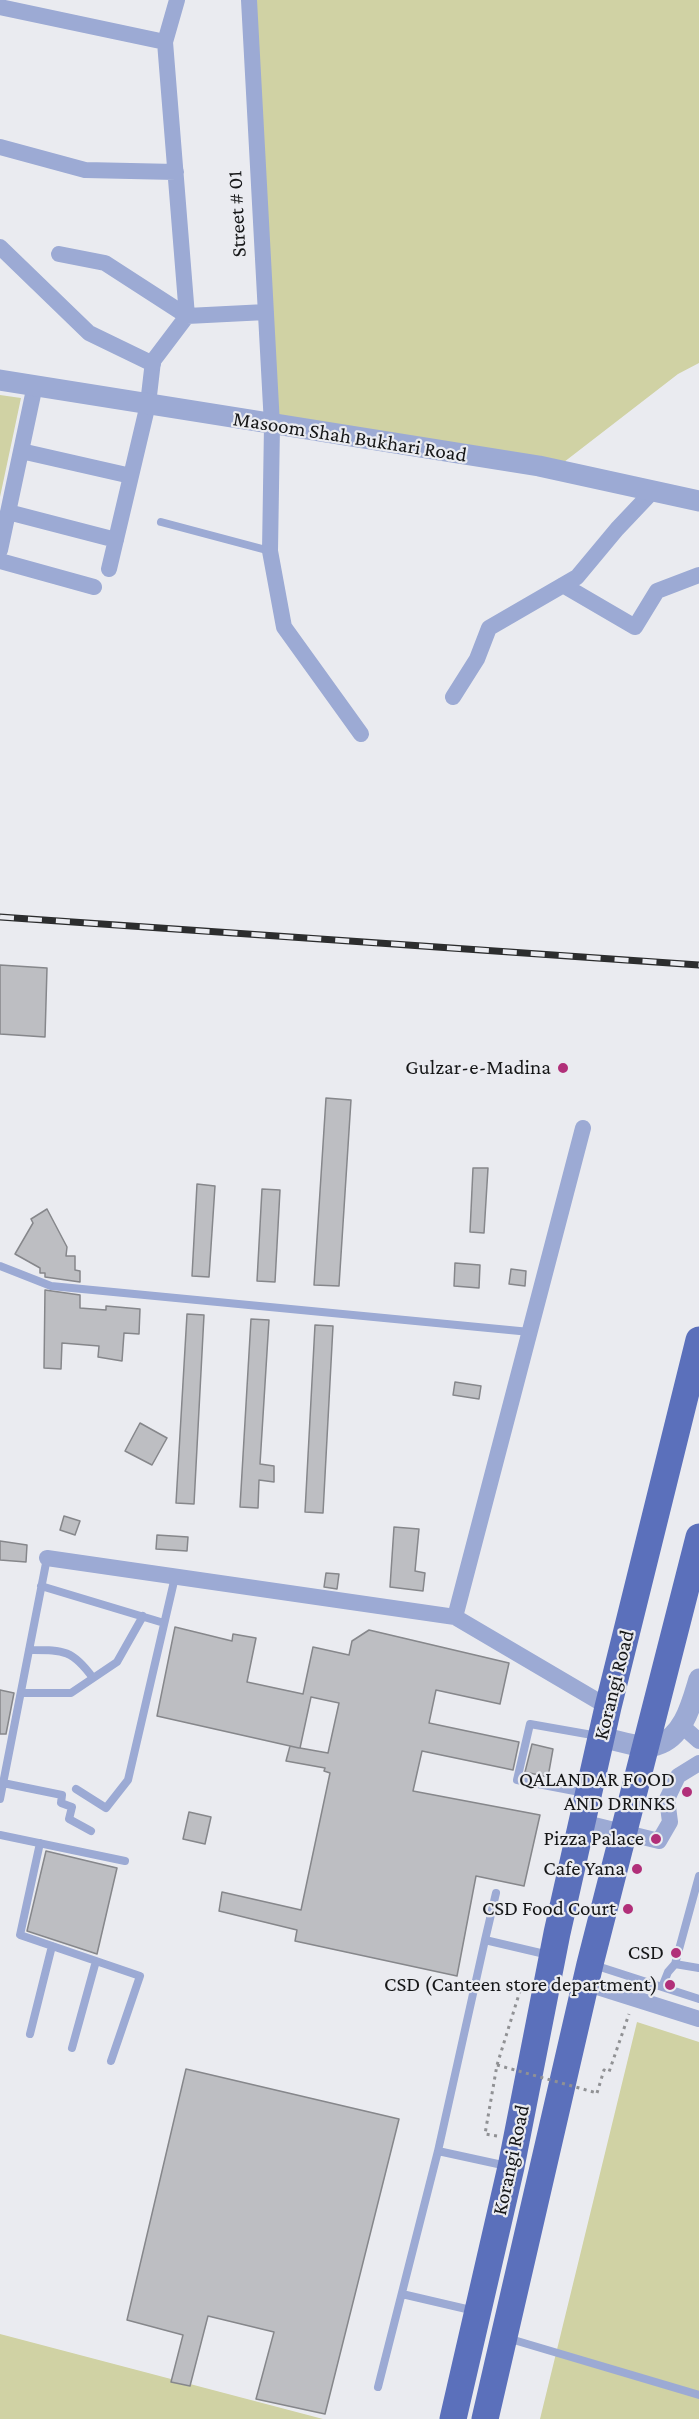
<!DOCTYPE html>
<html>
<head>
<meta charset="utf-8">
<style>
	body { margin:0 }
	canvas { display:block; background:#eaebf0 }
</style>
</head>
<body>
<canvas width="699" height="2419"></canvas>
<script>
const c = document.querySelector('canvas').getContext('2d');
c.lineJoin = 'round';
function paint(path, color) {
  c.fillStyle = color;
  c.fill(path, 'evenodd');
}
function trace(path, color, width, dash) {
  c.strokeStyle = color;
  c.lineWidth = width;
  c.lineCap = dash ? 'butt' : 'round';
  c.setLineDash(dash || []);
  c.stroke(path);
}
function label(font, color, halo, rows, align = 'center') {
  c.font = font + ' "Crimson Pro",serif';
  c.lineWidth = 4.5;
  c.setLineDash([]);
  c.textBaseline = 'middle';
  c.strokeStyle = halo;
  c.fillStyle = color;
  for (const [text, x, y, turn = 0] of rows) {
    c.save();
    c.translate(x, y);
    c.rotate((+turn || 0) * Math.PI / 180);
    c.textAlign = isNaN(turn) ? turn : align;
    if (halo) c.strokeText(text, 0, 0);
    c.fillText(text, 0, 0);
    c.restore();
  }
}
const green = new Path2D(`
	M250,0H699V363L678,374L555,469L272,425Z
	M0,395L21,398L0,497Z
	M637,2022L699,2042V2419H540Z
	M0,2334L323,2419H0Z`);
const building = new Path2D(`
	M0,965L47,968L45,1037L0,1034Z
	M326,1098L351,1100L339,1286L314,1285Z
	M473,1168H488L484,1233L470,1232Z
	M197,1184L215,1186L209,1277L192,1276Z
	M262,1189L280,1190L275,1282L257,1281Z
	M47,1209L67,1247L66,1256H75V1270L80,1271V1282L45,1277V1273H40V1268L15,1254L33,1223L31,1219Z
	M455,1263L480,1265L479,1288L454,1286Z
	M511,1269L526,1271L525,1286L509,1284Z
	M45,1290L80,1295V1308L106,1310V1306L140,1309L139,1334L124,1333L122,1361L98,1357L99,1346L62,1343L61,1369L44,1368Z
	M187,1314L204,1315L194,1504L176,1503Z
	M251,1319L269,1320L260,1464L274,1466V1482L259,1480L258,1508L240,1507Z
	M315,1325L333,1326L323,1513L305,1512Z
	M455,1382L481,1386L479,1399L453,1395Z
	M140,1423L167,1438L152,1465L125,1451Z
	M64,1516L80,1521L75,1535L60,1530Z
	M394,1527L419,1529L415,1571L425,1573L423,1591L390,1587Z
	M157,1535L188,1537L187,1551L156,1549Z
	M0,1541L27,1545L26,1562L0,1560Z
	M326,1573L339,1574L337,1589L324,1587Z
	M175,1627L232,1641L233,1634L256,1638L247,1682L303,1694L313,1647L349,1655L352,1641L369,1630L509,1663L500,1704L436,1690L429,1723L519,1742L513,1770L422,1751L413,1791L540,1815L524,1886L476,1876L457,1976L295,1941L297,1930L219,1911L222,1892L301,1910L330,1773L324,1771L325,1768L286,1761L290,1746L299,1748L157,1716ZM311,1697L339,1703L328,1753L300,1748Z
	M0,1690L14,1693L6,1734H0Z
	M532,1744L553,1749L548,1777L525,1772Z
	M189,1812L211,1817L205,1844L183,1839Z
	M46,1851L117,1868L97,1954L27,1931Z
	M186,2069L399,2119L325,2414L256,2399L274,2332L208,2316L190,2386L171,2382L183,2335L127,2320Z`);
const path = new Path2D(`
	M597,2093L604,2070L609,2072L629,2014
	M497,2136L485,2134L497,2065L520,1991L525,1992`);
const service = new Path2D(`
	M161,522L270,551
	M0,1266L51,1286L530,1332
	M41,1586L164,1623
	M29,1650C63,1650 72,1649 93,1678
	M21,1693H71L117,1662L143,1616
	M3,1783L62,1795L61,1803L72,1807L69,1819L91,1831
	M76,1789L106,1808L128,1780L175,1577
	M585,1793L517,1780L530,1724L598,1736
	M0,1799L47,1558
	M0,1835L125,1861
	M40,1843L20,1935L140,1976L111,2061
	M496,1893L485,1940L549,1955
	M675,1964L699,1968
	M594,1965L699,1999
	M662,1987L668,1972L675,1964L699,1876
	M30,2034L52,1946
	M72,2048L96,1961
	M438,2151L507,2166
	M402,2294L475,2311
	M507,2338L699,2395
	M378,2387L438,2151L485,1940`);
const minor = new Path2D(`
	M249,0L272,425L270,551L284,627L361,734
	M0,7L165,42
	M0,147L85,170L176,172
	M0,247L89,333L153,364
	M59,254L105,263L187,316L266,312
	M21,451L131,476
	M8,512L116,540
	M0,550L35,385
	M0,561L94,587
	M109,569L148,404L153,361L187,316L165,42L177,0
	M563,585L635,627L657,591L699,575
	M453,697L477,659L489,628L577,577L617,529L653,491
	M47,1558L455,1617L608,1707
	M455,1617L583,1128
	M681,1725L699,1741
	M582,1822L659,1841L670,1822L667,1799L678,1776L699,1763
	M585,1983L699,2019`);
const tertiary = new Path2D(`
	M0,380L539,466L699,501
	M601,1737C617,1740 642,1750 657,1745C684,1737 692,1702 699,1679`);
const primary = new Path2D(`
	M453,2419L511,2167L557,1933L608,1707L699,1340
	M485,2419L590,1964L699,1537`);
const rail = new Path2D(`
	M0,917L699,965`);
const pathBridge = new Path2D(`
	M497,2065L597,2093`);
const markers = [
	[563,1068,6,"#b12f79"],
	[687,1792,6,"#b12f79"],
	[656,1839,6,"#b12f79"],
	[637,1869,6,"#b12f79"],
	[628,1909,6,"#b12f79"],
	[676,1953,6,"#b12f79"],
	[670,1985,6,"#b12f79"]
];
const streetNames = [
	["Street # 01",237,214,-93],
	["Masoom Shah Bukhari Road",350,437,9],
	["Korangi Road",614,1685,-76],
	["Korangi Road",511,2160,-78]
];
const poiNames = [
	["Gulzar-e-Madina",551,1068],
	["QALANDAR FOOD",675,1780],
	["AND DRINKS",675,1804],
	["Pizza Palace",644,1839],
	["Cafe Yana",625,1869],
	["CSD Food Court",616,1909],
	["CSD",664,1953],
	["CSD (Canteen store department)",658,1985]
];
paint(green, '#d0d2a4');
paint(building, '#bdbec2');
trace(building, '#86878b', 1.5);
trace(path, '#909194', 3, [3, 4.5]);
trace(service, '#9caad4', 8);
trace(minor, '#9caad4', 16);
trace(tertiary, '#9caad4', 21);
trace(primary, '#5b70bb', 27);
trace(rail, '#2c2d2e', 7);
trace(rail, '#eaebf0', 4.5, [14]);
trace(pathBridge, '#909194', 3, [3, 4.5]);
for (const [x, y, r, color] of markers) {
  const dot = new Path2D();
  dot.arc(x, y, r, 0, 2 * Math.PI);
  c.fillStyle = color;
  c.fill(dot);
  trace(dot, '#eaebf0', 2);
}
label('21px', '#161718', '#eaebf0', streetNames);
label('21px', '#161718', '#eaebf0', poiNames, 'right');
</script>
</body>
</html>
